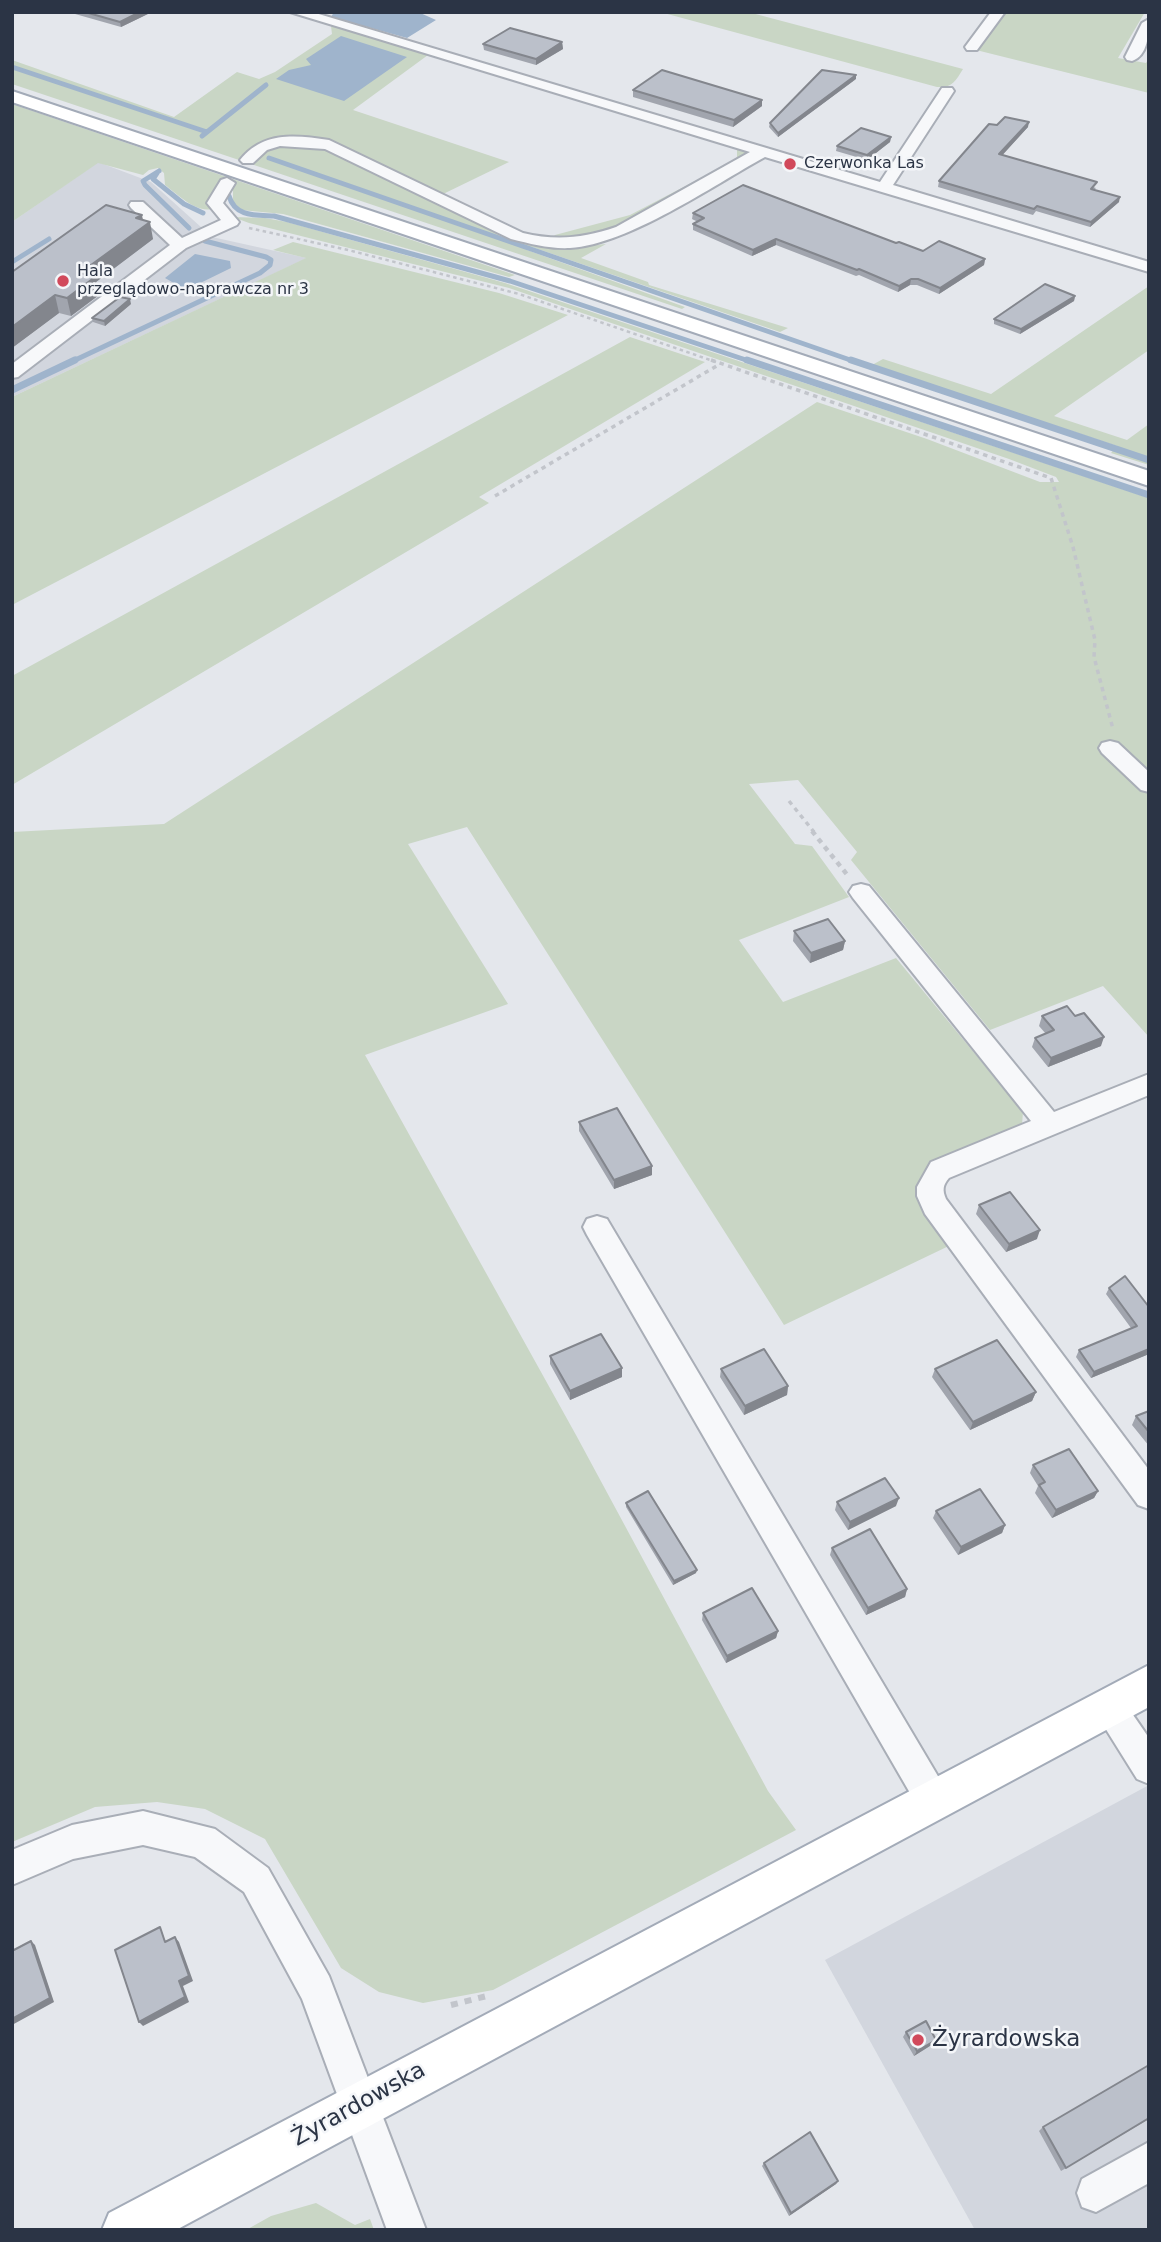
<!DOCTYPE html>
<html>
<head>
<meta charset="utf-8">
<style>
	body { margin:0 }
	#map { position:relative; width:1161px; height:2242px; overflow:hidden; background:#e4e7ec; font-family:"DejaVu Sans",sans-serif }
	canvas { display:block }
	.frame { position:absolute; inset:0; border:14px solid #2b3445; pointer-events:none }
</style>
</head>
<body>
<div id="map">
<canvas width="1161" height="2242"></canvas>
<div class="frame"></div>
</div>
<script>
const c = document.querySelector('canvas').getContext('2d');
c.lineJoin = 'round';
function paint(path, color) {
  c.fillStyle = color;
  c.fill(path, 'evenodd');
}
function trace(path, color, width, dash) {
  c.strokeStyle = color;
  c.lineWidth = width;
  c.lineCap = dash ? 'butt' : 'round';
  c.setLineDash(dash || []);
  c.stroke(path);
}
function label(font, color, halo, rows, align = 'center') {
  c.font = font + ' "DejaVu Sans",sans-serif';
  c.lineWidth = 5;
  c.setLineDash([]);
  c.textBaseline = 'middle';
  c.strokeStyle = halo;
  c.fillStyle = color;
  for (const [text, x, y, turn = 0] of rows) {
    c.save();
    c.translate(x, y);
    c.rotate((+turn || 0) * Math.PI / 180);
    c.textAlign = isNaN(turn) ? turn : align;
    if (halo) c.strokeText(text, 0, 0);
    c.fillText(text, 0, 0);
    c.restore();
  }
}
const built = new Path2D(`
	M98,162L151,182L212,237L307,258L12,397V222Z
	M1149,1785V2230H975L825,1960Z`);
const green = new Path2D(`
	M660,12H748L963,69C955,82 952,88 937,87Z
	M1002,12H1145L1118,58L1146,63L1149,58V93L976,50Z
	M331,26L428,55L353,110L509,162L439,196C416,185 392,174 369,163C321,139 285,118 239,160L12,84V60L174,117L237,72L259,79L275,72L332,34Z
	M12,104L515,275L509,277L283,214L241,210L233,204V185H219L208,200L212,209C196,213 177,194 165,185L164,173L158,168L149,170L143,175L98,163L12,222Z
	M278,146L325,148L518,241C548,249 576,247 606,244L581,258L648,282L649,285L788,328L780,332L532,247L527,250L685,307L682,309L251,164L266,150Z
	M737,148L747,151V154L621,225L600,234L550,241L555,235L630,215L737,159Z
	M233,217L265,218L287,222L505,283L1149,498V773L1101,747L1149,794V1037L1103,986L990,1030L851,860L857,852L798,780L749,784L795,844L812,846L849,897L739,940L783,1002L896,958L1023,1112L1022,1125L937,1161L926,1169L922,1180L955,1243L784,1325L467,827L408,844L508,1004L365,1055L576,1435L768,1791L796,1830L493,1990L423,2003L379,1992L341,1968L265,1839L205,1809L157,1802L95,1807L12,1842V832L164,824L817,402L927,439L1040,482H1059L1056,477L1009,459L509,288L249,223Z
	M293,242L499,293L568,315L12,605V397L306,258L273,250Z
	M1149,286V350L1054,416L1127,440L1149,424V465L1111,453L1117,446L872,365L883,359L991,394Z
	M630,337L705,362L479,497L489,503L12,785V676Z
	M316,2203L355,2225L370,2219L374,2230H246L271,2216Z`);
const water = new Path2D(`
	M334,12H418L436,20L407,38L331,17Z
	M341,36L407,57L344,101L276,79L289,70L311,65L306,59Z
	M195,254L230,261L231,268L186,290L165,278Z`);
const streamFar1 = new Path2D(`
	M12,67L207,132
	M202,136L266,85
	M269,158L856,362
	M159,171L143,181L145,185L189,228
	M157,173L153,179L184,204L203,213
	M229,196C235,217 255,215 274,216L510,281L752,362
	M12,262L49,239
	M71,362L260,273L270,265L271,260L266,257L205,241`);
const stream = new Path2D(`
	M747,360L1149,495
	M851,360L1149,460
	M12,390L75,360`);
const pathFar3 = new Path2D(`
	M249,228L348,250L519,294L716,362`);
const pathFar2 = new Path2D(`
	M711,360L1051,478L1073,547L1095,640L1094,657L1113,729
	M495,496L720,364
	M789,801L814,832`);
const pathFar1 = new Path2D(`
	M812,831L849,877`);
const path = new Path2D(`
	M451,2005L487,1996`);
const minor = new Path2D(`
	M290,12H312L880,182L942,88H952L954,91L893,185L1149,262V272L765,157C712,186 629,244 570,248C550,249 531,244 511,239L325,149L280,146L267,150L253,163H243L240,160C263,131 296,135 329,140L523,233C556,241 584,238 616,227L750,152Z
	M991,12H1005L977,50H967L965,47Z
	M1149,19C1149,33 1148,56 1132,61L1127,60L1125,57L1142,23Z
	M227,178L235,183L223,203L239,222L237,225L186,248L18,377L12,378V364L170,245L131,208L129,205L131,202H143L182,238L221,220L207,203L221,180Z
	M1110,741L1118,743L1149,772V792L1141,790L1102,753L1099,748L1102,743Z
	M861,884L869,886L1054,1112L1149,1074V1095L949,1178C943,1185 942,1190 946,1199L1149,1470V1509L1138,1505L925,1214L917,1196V1187L931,1162L1031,1121L853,898L849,892L853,886Z
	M597,1216L607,1219L945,1788L950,1800L945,1812L933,1817L921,1812L587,1235L583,1227L587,1219Z
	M1108,1691L1120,1696L1149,1738V1784L1137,1779L1092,1707L1096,1696Z
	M143,1811L215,1829L268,1868L329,1976L426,2230H387L302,1999L244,1892L195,1857L143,1845L73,1859L12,1885V1850L72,1825Z
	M1149,2142V2183L1096,2212L1082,2207L1077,2193L1082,2179Z`);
const major = new Path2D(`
	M12,91L1149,471V486L12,102Z
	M1149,1665V1707L176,2230H102L109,2213Z`);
const wall = new Path2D(`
	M68,12H152L121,27Z
	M562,42L563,49L536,65L484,50L483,44Z
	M856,79L778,137L769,127L770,123Z
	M633,90L762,106L733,127L633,97Z
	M997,125L1028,127L1002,155L1096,188L1094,190L1119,202L1090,227L1036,211L1033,215L938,187L939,181Z
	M891,137L890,142L867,160L836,151L837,146Z
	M693,213L896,243L923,251L985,259L984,265L939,294L917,285H910L898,292L859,275L856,276L776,245L752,256L693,230V224L698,222L692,219Z
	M143,220L153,239L96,282L99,295L71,316L59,313L12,348V272Z
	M1075,296L1074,301L1020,334L994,324V319Z
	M131,304L105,326L93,322L92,318Z
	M794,931L845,941L843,950L810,963L793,941Z
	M1042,1016L1101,1046L1048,1067L1032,1047L1035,1038L1046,1034L1039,1026Z
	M579,1122L652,1166V1175L614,1189L579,1131Z
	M979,1205L1037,1239L1006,1252L976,1214Z
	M1109,1288L1149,1307V1354L1091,1378L1076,1357L1079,1350L1131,1328L1106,1294Z
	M550,1356L622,1377L570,1400L550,1364Z
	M721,1369L788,1386L787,1395L744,1415L720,1377Z
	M935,1369L1036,1392L1032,1401L970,1430L932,1377Z
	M1149,1411V1446L1132,1425L1136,1416Z
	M1033,1465L1098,1491L1094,1498L1052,1518L1035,1493L1038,1486L1030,1473Z
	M837,1502L896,1506L848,1530L835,1510Z
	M626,1503L696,1573L673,1585L626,1507Z
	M936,1511L1005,1525L1002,1533L958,1555L933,1518Z
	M832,1548L907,1589L905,1597L866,1615L830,1555Z
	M703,1613L778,1631L776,1638L726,1663L702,1620Z
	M906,2032L933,2044L914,2056L903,2037Z
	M1149,2119L1061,2171L1039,2131L1043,2127Z
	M764,2163L838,2181L836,2184L789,2216L762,2166Z`);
const shadedWall = new Path2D(`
	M140,12H152L121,27L120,22Z
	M562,42L563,49L536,65V59Z
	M856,75V79L778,137V133Z
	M762,100V106L733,127L734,120Z
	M1029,122L1028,127L998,160L999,154Z
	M891,137L890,142L867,160V155Z
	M1120,197L1119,202L1090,227L1091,222Z
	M142,215L144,226L150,222L153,239L96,282L99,295L71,316L67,298L80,273L136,218Z
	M776,239V245L752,256L753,250Z
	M985,259L984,265L939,294L940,288Z
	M911,279L910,285L898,292L899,286Z
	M55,295L59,313L12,348V327Z
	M1075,296L1074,301L1020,334L1021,329Z
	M130,299L131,304L105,326L104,321Z
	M845,941L843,950L810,963L811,953Z
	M1104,1037L1101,1046L1048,1067L1051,1058Z
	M652,1166V1175L614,1189V1180Z
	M1040,1230L1037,1239L1006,1252L1009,1244Z
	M1149,1349V1354L1091,1378L1094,1372Z
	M622,1368V1377L570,1400V1391Z
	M788,1386L787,1395L744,1415L745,1406Z
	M1036,1392L1032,1401L970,1430L973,1422Z
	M1098,1491L1094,1498L1052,1518L1056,1510Z
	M899,1498L896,1506L848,1530L850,1522Z
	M1005,1525L1002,1533L958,1555L961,1547Z
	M697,1570L696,1573L673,1585L674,1581Z
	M907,1589L905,1597L866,1615L868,1608Z
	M778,1631L776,1638L726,1663L727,1656Z
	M175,1937L179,1942L193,1981L183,1986L189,2002L143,2026L139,2022L179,1981Z
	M31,1941L35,1945L54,2002L12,2025V2019Z
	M936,2040L933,2044L914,2056L917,2051Z
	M838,2181L836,2184L789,2216L791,2213Z`);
const building = new Path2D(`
	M85,12H140L120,22Z
	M510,28L562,42L536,59L483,44Z
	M662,70L762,100L734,120L633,90Z
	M822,70L856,75L778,133L770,123Z
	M1005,117L1029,122L999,154L1097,182L1091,189L1120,197L1091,222L1037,206L1034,209L939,181L989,124L997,125Z
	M861,128L891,137L867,155L837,146Z
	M743,185L896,243L899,242L923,251L939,241L985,259L940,288L918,279H911L899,286L859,269L857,270L776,239L753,250L693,224L704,218L693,213Z
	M106,205L142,215L136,218L150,222L80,273L95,277L67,298L55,295L12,327V272Z
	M1045,284L1075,296L1021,329L994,319Z
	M120,297L130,299L104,321L92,318Z
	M828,919L845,941L811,953L794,931Z
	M1067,1006L1075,1016L1084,1013L1104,1037L1051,1058L1035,1038L1054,1030L1042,1016Z
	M617,1108L652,1166L614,1180L579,1122Z
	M1010,1192L1040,1230L1009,1244L979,1205Z
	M1125,1276L1149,1307V1349L1094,1372L1079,1350L1137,1326L1109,1288Z
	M601,1334L622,1368L570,1391L550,1356Z
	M997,1340L1036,1392L973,1422L935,1369Z
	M764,1349L788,1386L745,1406L721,1369Z
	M1149,1411V1432L1136,1416Z
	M1069,1449L1098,1491L1056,1510L1039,1485L1045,1482L1033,1465Z
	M885,1478L899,1498L850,1522L837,1502Z
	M980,1489L1005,1525L961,1547L936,1511Z
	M648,1491L697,1570L674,1581L626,1503Z
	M870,1529L907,1589L868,1608L832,1548Z
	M752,1588L778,1631L727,1656L703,1613Z
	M160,1927L165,1942L175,1937L189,1976L179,1981L185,1997L139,2022L115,1950Z
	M31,1941L50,1998L12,2019V1951Z
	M926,2021L936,2040L917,2051L906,2032Z
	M1149,2065V2118L1066,2168L1043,2127Z
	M810,2132L838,2181L791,2213L764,2163Z`);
const markers = [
	[790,164,7,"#d1495b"],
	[63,281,7,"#d1495b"],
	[918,2040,7,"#d1495b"]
];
const farPoinames = [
	["Czerwonka Las",804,164],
	["Hala",77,272],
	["przeglądowo-naprawcza nr 3",77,290]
];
const nearPoinames = [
	["Żyrardowska",932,2040]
];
const nearStreetnames = [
	["Żyrardowska",359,2105,-29]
];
paint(built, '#d2d6de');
paint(green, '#c9d6c5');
paint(water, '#9fb4cc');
trace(streamFar1, '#9fb4cc', 5);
trace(stream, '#9fb4cc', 7);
trace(minor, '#a9aeb7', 4);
trace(major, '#a3abb8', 4);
trace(pathFar3, '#c2c5cb', 2.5, [3.5, 3.5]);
trace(pathFar2, '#c2c5cb', 3.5, [4.5, 4.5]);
trace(pathFar1, '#c2c5cb', 4.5, [5, 5]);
trace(path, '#c2c5cb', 6, [7, 7]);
paint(minor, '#f7f8fa');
paint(major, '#fff');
paint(wall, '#a1a5ae');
paint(shadedWall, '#83868d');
paint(building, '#bbc0ca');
trace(building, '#83868d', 2);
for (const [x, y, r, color] of markers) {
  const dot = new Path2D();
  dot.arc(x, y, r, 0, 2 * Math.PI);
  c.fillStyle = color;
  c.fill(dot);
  trace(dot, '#f4f6f9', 2.5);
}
label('16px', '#2b3445', '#f4f6f9', farPoinames, 'left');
label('23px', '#2b3445', '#f4f6f9', nearPoinames, 'left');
label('23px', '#2b3445', '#f4f6f9', nearStreetnames);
</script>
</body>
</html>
